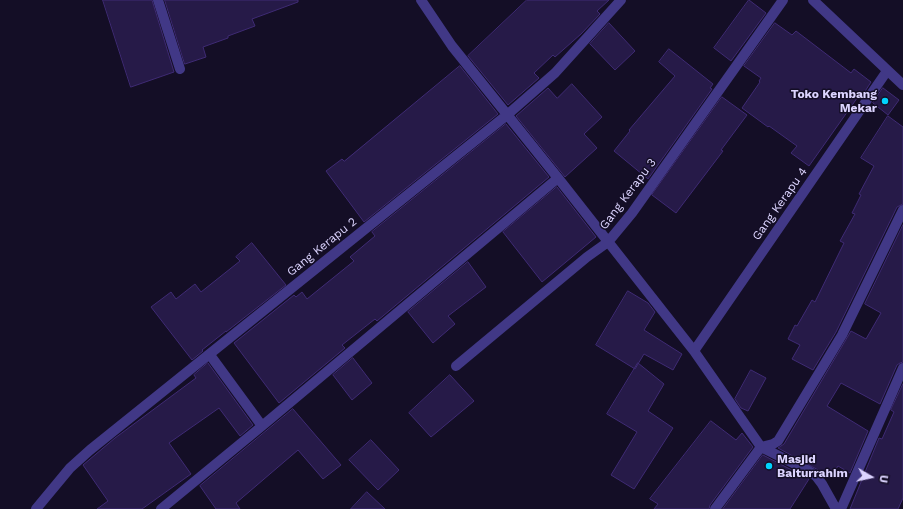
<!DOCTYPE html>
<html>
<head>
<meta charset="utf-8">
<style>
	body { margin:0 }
	#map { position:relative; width:903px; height:509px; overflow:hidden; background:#140e26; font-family:"Work Sans",sans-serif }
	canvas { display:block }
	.north { position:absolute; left:851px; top:457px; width:40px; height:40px; -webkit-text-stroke:3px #140e26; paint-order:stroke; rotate:99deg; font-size:11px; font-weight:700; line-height:16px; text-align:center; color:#dcd4ff }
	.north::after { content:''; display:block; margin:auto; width:14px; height:18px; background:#dcd4ff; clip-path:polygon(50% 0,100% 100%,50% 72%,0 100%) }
</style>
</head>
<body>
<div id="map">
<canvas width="903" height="509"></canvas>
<div class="north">U</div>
</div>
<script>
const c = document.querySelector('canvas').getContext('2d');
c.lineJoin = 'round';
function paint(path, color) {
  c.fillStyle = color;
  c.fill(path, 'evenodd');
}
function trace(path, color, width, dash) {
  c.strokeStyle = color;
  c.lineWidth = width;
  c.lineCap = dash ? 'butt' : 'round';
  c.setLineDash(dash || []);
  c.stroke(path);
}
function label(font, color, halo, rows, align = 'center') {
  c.font = font + ' "Work Sans",sans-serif';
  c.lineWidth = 3;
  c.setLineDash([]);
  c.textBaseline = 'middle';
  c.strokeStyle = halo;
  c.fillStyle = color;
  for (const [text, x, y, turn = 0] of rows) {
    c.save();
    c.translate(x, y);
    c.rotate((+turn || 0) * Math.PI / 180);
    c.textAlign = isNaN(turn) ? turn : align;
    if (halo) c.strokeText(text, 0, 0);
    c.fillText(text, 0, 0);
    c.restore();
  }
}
const building = new Path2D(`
	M103,0H152L174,72L131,87Z
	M165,0H298V2L252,19L255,26L228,36V38L203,47L206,57L185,64Z
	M527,0H609L597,11L600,14L581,34L555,57L553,55L534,73L539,78L508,105L468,56Z
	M749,0L766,13L731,61L714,48Z
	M609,23L635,51L615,70L590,44Z
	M775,23L792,35L796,31L851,73L854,69L871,82L862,96L860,94L809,166L791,153L797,146L769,126L768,127L742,108L760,82L759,81L761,78L744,66Z
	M669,49L713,84L710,88L712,89L648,179L614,151L630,131L629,130L675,76L659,62Z
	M460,66L498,114L364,222L326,171L342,159L344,161Z
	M572,84L602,117L584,134L597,148L565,177L516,116L548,88L557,98Z
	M883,88L899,100L888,115L873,103Z
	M722,97L747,115L721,150L723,151L676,213L652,195Z
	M888,116L903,127V204L897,207L836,332L813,370L792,359L800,345L788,339L795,325L797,326L812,300L815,302L844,243L840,241L855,214L852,213L861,195L859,194L874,166L861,158Z
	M506,124L549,177L377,321L375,319L342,345L345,348L279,403L234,343L294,295L296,297L302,292L307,299L354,261L350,257L375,236L372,232Z
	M557,187L596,237L542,282L503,232Z
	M903,225V362L900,363L897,365L880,404L841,383L827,406L868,431L850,473L838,466L831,477L778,448L784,444L851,331L866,339L881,313L865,304Z
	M252,243L286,285L226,332V331L202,350L203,351L192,360L151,307L171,292L176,299L195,284L201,292L240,261L236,257Z
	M468,262L486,287L448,316L455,324L433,343L408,312Z
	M628,291L648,303L655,312L644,330L682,354L673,370L644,354L635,369L596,345Z
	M353,358L372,383L352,400L333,375Z
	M208,363L253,425L240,436L219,408L169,443L191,474L142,509H97L108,501L83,465L115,438L196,378L194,375Z
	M638,363L664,384L648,411L673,428L634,489L611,475L637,432L607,414Z
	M751,370L766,378L748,411L741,408L735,399Z
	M450,375L474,401L431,437L409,413Z
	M903,384V498L898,509H850L879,438L882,439L894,412L891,410Z
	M293,409L341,465L323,479L298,450L236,503L240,509H216L200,486Z
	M711,421L736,440L742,433L753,447L710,505L709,509H654L658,504L650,499Z
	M371,440L399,470L378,490L349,460Z
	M763,455L809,479L790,509H723Z
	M367,492L385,509H351Z`);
const minor = new Path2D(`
	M158,0L180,69
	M421,0L452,46L558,178L694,351L761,447L807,470L816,476L822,484L836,509
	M694,351L887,71
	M456,366L587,257L608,242L632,213L783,0
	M262,426L558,178
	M36,509L70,468L90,450L507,115L555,73L621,0
	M161,509L262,426L210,355
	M715,509L761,447L773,444L778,441L842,335L903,210
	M841,509L903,368`);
const tertiary = new Path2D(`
	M813,0L903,85`);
const markers = [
	[885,101,4,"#00d3ff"],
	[769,466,4,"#00d3ff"]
];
const poiNames = [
	["Toko Kembang",877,94],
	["Mekar",877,108],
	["Masjid",777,459,"left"],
	["Baiturrahim",777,473,"left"]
];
const streetNames = [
	["Gang Kerapu 3",628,194,-53],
	["Gang Kerapu 4",780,204,-55],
	["Gang Kerapu 2",322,247,-39]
];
paint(building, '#261a48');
trace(building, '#3f2b74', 1);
trace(minor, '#413886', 10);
trace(tertiary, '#413886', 10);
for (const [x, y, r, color] of markers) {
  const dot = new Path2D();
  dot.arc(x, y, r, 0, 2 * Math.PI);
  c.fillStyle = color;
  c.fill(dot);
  trace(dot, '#140e26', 1.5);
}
label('bold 12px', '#dcd4ff', '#140e26', poiNames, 'right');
label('12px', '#dcd4ff', '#140e26', streetNames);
</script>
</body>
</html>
